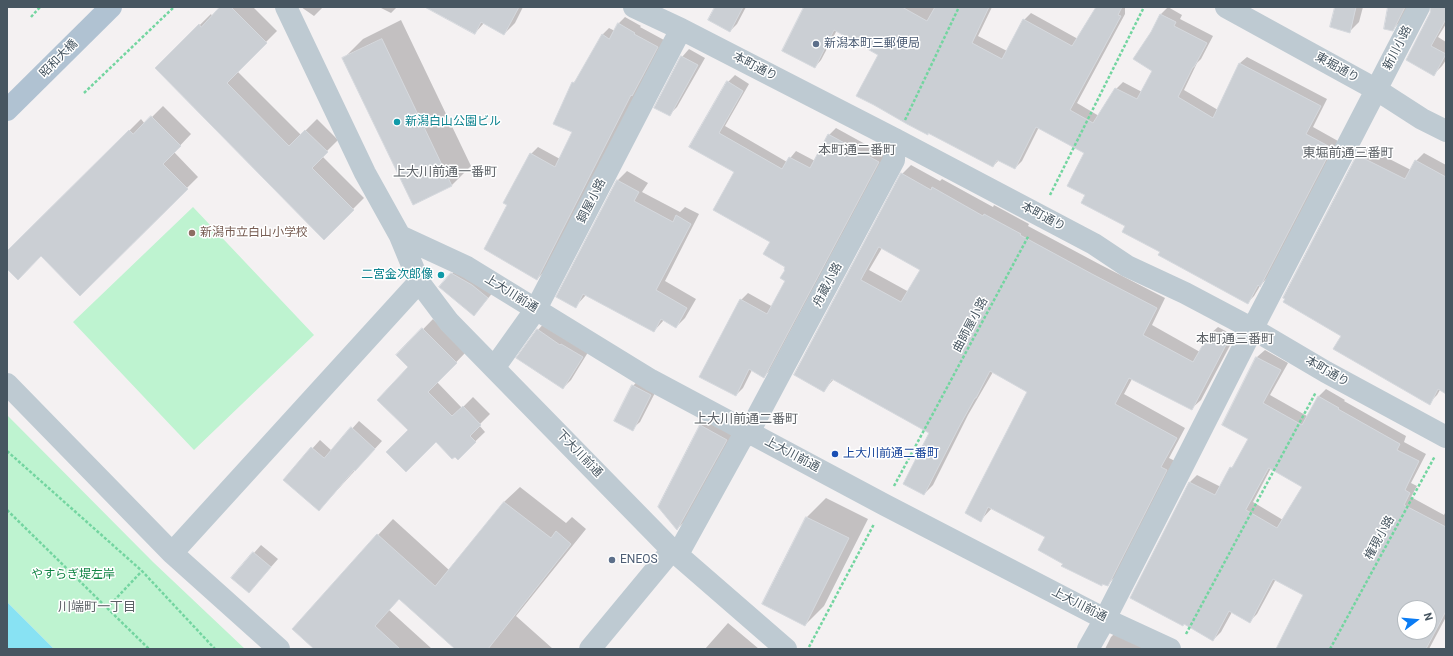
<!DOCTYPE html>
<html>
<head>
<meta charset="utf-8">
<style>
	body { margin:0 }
	#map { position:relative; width:1453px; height:656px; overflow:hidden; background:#f4f1f2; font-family:Roboto,sans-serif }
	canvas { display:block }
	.frame { position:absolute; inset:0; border:8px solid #475661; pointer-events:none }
	.north { position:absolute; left:1397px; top:600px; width:40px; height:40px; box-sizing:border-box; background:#fff; border:1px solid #b5bbc0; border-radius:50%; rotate:74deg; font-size:11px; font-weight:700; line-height:16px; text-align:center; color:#475661 }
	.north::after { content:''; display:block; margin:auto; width:14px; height:18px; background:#0b7cf4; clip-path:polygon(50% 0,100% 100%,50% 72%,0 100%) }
</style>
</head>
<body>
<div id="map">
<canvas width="1453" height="656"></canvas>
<div class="frame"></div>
<div class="north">N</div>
</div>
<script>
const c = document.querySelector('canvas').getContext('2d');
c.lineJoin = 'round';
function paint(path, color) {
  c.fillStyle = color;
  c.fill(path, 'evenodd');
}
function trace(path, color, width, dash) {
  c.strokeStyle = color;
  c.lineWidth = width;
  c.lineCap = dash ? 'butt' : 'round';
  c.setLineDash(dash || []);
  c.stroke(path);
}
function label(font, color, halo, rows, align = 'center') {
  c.font = font + ' Roboto,"Noto Sans JP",sans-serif';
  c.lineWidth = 3;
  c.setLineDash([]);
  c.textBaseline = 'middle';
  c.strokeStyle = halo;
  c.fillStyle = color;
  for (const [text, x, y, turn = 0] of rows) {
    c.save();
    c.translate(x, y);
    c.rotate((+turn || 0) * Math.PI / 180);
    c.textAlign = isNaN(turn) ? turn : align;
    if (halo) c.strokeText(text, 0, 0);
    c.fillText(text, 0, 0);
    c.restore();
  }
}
const green = new Path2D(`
	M193,207L314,335L194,450L73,322Z
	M7,415L153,562L245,649H54L7,602Z`);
const water = new Path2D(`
	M7,602L54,649H7Z`);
const shadow = new Path2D(`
	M222,7H253L277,31L237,71L301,135L317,119L338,140L322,156L364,198L324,238L156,68L211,14L212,16Z
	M301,7H323L314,16Z
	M379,7H397L391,13Z
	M427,7H523L515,23L504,34L484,23L475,33Z
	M716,7H746L737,24L730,31Z
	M806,7H992L978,36L1007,51L1024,20L1031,13L1078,39L1098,7H1123L1125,8V14L1077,103L1099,116L1116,89L1123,82L1142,92L1153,70L1152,32L1161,14L1168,7L1182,15L1180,19L1213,36L1201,59L1197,63L1184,90L1218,110L1240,63L1247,57L1327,99L1313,127L1338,141L1267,278L1260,286L1254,296L1247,303L1161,251L1086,195V153L1039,127L1022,161L1015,168L999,160L993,166L880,54L837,30L821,60L815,67Z
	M1336,7H1363L1359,22L1349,32Z
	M1389,7H1408L1401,21L1392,30Z
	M1432,7H1446V24L1438,37L1446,42V60L1442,66L1434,74L1407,59L1431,13Z
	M625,17L641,26L640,27L664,40L544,272L537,279L509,204L531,154L538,147L560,159L573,132V83L578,79L602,35L609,28L615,31L618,24Z
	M401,20L471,166L451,186L344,58L363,39Z
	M689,49L705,58L677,107L669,115L682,57Z
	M735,75L749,84L725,126L787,162L796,151L815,161L829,135L836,128L885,155L770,370L764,377L752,370L743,388L736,395L741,300L748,293L773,307L787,281L786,266L736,172L691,147L728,82Z
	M163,106L191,134L174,152L198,177L80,294L41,255L7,267V253L141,119L145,124Z
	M1366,147L1411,170L1416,161L1424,153L1446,165V393L1440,390L1437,395L1429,403L1342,335L1357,156Z
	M911,165L940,181L942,179L993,207L994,205L1029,224L1028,226L1101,265L1165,298L1152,325L1200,352L1208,336L1218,327L1235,336L1201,400L1191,409L1132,379L1124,394L1185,428L1169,458L1175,461L1116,576L1107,585L1064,563L1046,536L992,508L981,520L1028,392L993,372L968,415L933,485L924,494L930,433L834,379L824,390L795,374L902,174ZM882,248L922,270L909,292L869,270Z
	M627,171L648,183L642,192L680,212L685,207L699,214L665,281L696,299L685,318L676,327L664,320L654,331L586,295L576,306L558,296L618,180Z
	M459,266L495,290L474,315L452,274Z
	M433,319L466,352L437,382L462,408L473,397L490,414L479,425L485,432L458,458L436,440L410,430V367L398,355Z
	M545,322L590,349L571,380L563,388L538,330Z
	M1265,350L1288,363L1270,395L1307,416L1319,396L1326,389L1345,400L1344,401L1406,436L1404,442L1426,454L1411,483L1417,486L1411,497L1444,515L1446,511V617L1429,649H1277L1304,594L1276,579L1257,614L1250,621L1232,612L1221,632L1213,640L1189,483L1197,475L1221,487L1231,468L1236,464L1250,438L1224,425L1257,357ZM1271,468L1304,487L1283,520L1253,502ZM1405,608H1429V632H1405Z
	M640,378L658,387L640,422L632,429L633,386Z
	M712,414L738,428L688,518L677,529L701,426Z
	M359,421L382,441L319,510L284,480L320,440L332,451Z
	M520,487L566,523L572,517L586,529L516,616L553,649H457L400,598L389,610L432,649H315L378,535L393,519L449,570L504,502Z
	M826,498L868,519L824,606L805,625L763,604L807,517Z
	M261,545L278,559L256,584L232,578Z
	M728,623L759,649H705Z
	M1123,625L1165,649H1105L1111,637Z`);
const building = new Path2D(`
	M220,7H231L267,43L227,83L289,146L305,130L328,152L312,168L354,210L324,240L155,68L199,24L201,27Z
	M425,7H519L504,35L481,22L475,34Z
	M715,7H743L730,32L708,20Z
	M804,7H902L927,21L935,7H989L972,43L1002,59L1023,19L1072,46L1096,7H1122L1118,15L1121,16L1070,110L1093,123L1115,88L1137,99L1152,71L1133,59L1151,32L1160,14L1176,22L1174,26L1207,43L1194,67H1193L1178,97L1213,118L1239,63L1321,106L1306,134L1332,148L1260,287L1258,285L1248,304L1158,255L1160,252L1122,232L1125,226L1081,203L1085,195L1067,186L1084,153L1036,127L1015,169L997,160L993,167L928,133V135L907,124L874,105L856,96L878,55L834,30L815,68L782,51Z
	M1335,7H1356L1350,33L1330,27Z
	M1388,7H1405L1393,31L1384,29Z
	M1431,7H1446V19L1431,46L1446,54L1434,76L1406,60L1430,13Z
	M618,23L635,33L634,34L658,47L632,96L631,95L537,280L484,249L507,205L503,203L530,153L555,167L572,132L553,124L572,82L574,83L602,34L609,39Z
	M382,39L452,186L413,205L342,58Z
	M681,56L698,65L670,116L654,108Z
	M727,81L743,91L719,133L782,169L789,157L810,168L828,134L879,162L764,378L749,369L736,396L699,377L740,299L767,314L785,281L780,278L785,270L784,269L785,267L763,254L770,242L713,210L734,172L689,147Z
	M151,116L181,146L163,164L188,189L80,296L41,256L18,280L7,269V251L129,130L133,134Z
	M1357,155L1405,179L1415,160L1446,177V394L1438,389L1430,405L1333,349L1341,336L1283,302L1285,299L1283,298Z
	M901,173L931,190L932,187L983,216L984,214L1021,234L1020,235L1092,274L1157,308L1143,335L1193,362L1208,336L1226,345L1192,410L1129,378L1115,404L1177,438L1161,467L1167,470L1108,586L1102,584V586L1061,566L1063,564L1038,550L1045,537L988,507L981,522L965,513L1027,392L990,371L976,398H975L960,425L924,495L903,484L929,433L832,379L824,392L794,375ZM879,247L920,270L901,302L861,280Z
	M617,180L639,192L634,201L673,222L676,215L691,224L656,290L687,308L676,328L661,319L654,332L583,294L576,308L556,297Z
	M451,273L472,285L488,298L474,316L439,287Z
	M422,328L457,363L428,392L452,416L463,406L481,425L470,436L476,442L458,460L455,457L452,459L436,442L406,472L386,452L408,430L377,400L408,367L396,355Z
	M537,329L560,345L561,344L583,357L563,389L516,358Z
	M1256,357L1281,370L1263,403L1302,425L1318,396L1339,408L1338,409L1400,444L1397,450L1419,461L1405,490L1410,493L1404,505L1446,527V611L1426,649H1276L1303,595L1273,579L1250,623L1229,611L1213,641L1184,624L1183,626L1130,598L1189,482L1215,495L1230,467L1232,468L1248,439L1222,425ZM1269,468L1302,487L1277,528L1246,510ZM1405,608H1429V632H1405Z
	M632,385L651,395L633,431L614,421Z
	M700,425L727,440L677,530L658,507Z
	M351,427L375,449L355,471L354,470L319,511L283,480L311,447L324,458Z
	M504,502L551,538L556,531L571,544L488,649H455L399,599L375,626L400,649H314L292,629L377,534L435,586Z
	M806,517L849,538L805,626L762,604Z
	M253,552L271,567L249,593L231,578Z`);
const path = new Path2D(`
	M31,17L40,7
	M84,93L174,7
	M905,120L959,7
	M1050,195L1144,7
	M7,451L142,571L215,649
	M894,486L1029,235
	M7,510L149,649
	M107,608L142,571
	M1186,634L1316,392
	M809,647L874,524
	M1330,649L1435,456`);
const minor = new Path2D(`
	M286,7L365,173L400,236L419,282L449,322L672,550L786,649
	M634,7L681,29L895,139L1094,244L1127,266L1185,293L1253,329L1326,372L1446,437
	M1226,7L1377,90L1422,119L1446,131
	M400,236L467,267L651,380L885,505L1105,619L1170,649
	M494,368L536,309L681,29
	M7,384L172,553L279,649
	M172,553L419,282
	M678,554L741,440L749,432L894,160L895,139
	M590,649L672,550
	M1088,649L1105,619L1257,320L1419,7`);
const major = new Path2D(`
	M7,110L111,7`);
const markers = [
	[816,44,4,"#5c6f8a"],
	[397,122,4,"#0f9aa8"],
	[192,233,4,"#8d6e63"],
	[441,275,4,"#0f9aa8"],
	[835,454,4,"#1a4fb4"],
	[612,560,4,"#5c6f8a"]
];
const serviceNames = [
	["新潟本町三郵便局",824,44],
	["ENEOS",620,560]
];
const streetNames = [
	["新川小路",1398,48,-63],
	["昭和大橋",59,59,-45],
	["本町通り",755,67,27],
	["東堀通り",1337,68,29],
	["銅屋小路",592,201,-63],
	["本町通り",1043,217,28],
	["舟蔵小路",828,285,-62],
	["上大川前通",511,294,32],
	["曲師屋小路",971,325,-62],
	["本町通り",1327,372,30],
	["下大川前通",579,454,46],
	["上大川前通",792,455,28],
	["権現小路",1380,538,-61],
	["上大川前通",1079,605,27]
];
const cultureNames = [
	["新潟白山公園ビル",405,122],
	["二宮金次郎像",433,275,"right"]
];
const educationNames = [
	["新潟市立白山小学校",200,233]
];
const transitNames = [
	["上大川前通二番町",843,454]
];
const parkNames = [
	["やすらぎ堤左岸",73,575]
];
const neighbourhoodNames = [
	["本町通二番町",857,151],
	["東堀前通三番町",1348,154],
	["上大川前通一番町",445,173],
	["本町通三番町",1235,340],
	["上大川前通二番町",746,420],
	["川端町一丁目",97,608]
];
paint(green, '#bef3d0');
paint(water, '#88e2f3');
paint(shadow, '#0003');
paint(building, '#cbcfd4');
trace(building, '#d5d8dd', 1);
trace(path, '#73d5a0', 2.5, [3, 2]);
trace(minor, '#becad2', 22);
trace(major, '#b0c2d2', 22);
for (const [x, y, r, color] of markers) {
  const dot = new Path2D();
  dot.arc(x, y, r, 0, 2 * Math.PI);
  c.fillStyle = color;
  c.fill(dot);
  trace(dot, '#fff', 1.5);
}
label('12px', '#4e5e75', '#fff', serviceNames, 'left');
label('12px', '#475661', '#fff', streetNames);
label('12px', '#0d838f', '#fff', cultureNames, 'left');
label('12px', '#785e54', '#fff', educationNames, 'left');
label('12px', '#164399', '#fff', transitNames, 'left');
label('12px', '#108444', '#fff', parkNames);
label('13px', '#5d6267', '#fff', neighbourhoodNames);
</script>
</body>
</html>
